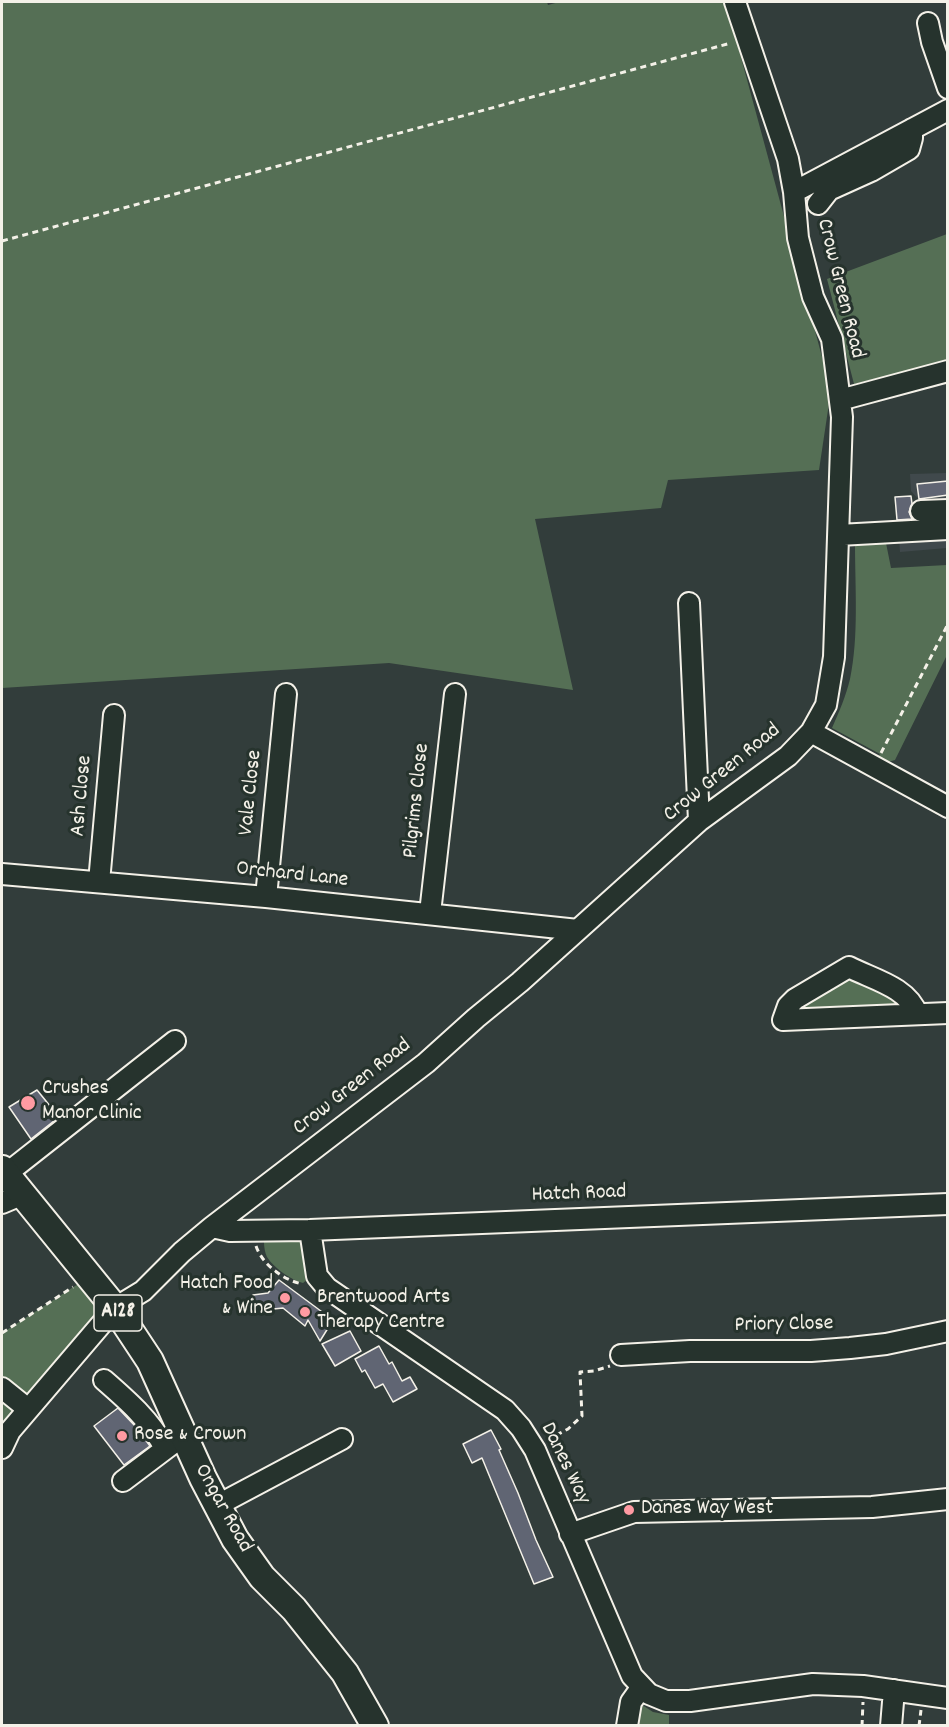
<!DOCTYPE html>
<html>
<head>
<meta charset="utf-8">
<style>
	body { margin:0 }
	#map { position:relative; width:949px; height:1727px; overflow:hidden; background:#323d3b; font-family:Dekko,sans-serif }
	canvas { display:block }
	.frame { position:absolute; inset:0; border:3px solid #f4f1e8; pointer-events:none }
</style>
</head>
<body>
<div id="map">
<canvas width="949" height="1727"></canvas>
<div class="frame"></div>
</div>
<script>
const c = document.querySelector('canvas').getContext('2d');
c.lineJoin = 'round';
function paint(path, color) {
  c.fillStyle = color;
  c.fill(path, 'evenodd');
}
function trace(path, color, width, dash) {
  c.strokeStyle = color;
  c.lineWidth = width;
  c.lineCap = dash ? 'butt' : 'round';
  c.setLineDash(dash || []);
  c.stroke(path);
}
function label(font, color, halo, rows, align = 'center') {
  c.font = font + ' Dekko,sans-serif';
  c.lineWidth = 6;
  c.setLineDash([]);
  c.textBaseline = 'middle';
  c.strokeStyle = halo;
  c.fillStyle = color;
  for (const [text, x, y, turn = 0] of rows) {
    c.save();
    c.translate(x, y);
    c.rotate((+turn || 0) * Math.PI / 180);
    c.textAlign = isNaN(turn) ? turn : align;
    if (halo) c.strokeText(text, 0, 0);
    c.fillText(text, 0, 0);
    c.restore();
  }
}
const built = new Path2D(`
	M947,473V548L900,552L899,536L909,535L907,518L918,499L911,491L910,474Z`);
const green = new Path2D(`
	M2,2H547L548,5L559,2H726L831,390L819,470L668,480L661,508L535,519L573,690L389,663L2,688Z
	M947,234V361L854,384L827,279Z
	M886,543L891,568L947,565V655L895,760L874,766L880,754L832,728C839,712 846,696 850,679C859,636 855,588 855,544Z
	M849,972L896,995L897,1006L796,1011L798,1002Z
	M294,1241L301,1242L308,1251L312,1276L303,1283C291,1280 274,1268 267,1257C265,1253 264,1247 264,1242Z
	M89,1277L115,1308L2,1429V1333Z
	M636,1701L653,1712L669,1715V1725L631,1726Z`);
const building = new Path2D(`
	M948,481V495L919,499L917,484Z
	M911,496L912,504L909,512L912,519L897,520L895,497Z
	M37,1090L59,1117L31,1139L9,1107Z
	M279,1280L333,1320L320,1341L308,1320L305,1326L283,1308L254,1311L253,1295L268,1293Z
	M350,1331L361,1351L335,1366L322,1344Z
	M379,1346L389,1364L392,1362L402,1381L410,1377L417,1389L393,1402L383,1384L375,1388L365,1370L362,1372L355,1359Z
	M118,1408L136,1427L150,1446L124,1465L94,1426Z
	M491,1430L501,1449L499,1450L518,1493L536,1540L553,1577L534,1584L482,1458L472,1463L463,1444Z`);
const path = new Path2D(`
	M2,241L731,43
	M881,753L948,624
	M256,1246C262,1264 283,1280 302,1284
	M2,1333L73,1287
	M547,1440L568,1429L582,1416L580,1372L594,1371L610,1366
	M862,1726L863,1702
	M919,1726L921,1710`);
const minor = new Path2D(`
	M928,23L932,42L948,88
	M794,192L948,110
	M818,204L829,190L871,171L909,149L912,138V129
	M840,400L948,371
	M921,511L948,510
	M839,535L948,529
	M689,603L699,821
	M811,732L948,807
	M2,874L266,897L578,930
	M99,882L114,715
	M266,897L286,694
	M430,913L455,694
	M917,1014C908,987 872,979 849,967L795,999L788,1006L783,1020L948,1013
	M6,1174L175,1041
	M2,1203L21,1195
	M212,1227L230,1231L310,1230L948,1204
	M310,1230L317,1276L327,1288L505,1410L521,1428L535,1450L632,1676L649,1694L666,1701H690L813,1684L863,1686L948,1698
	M621,1355L690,1351H811L850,1348L886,1344L948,1331
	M104,1380C127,1400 150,1420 165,1448
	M2,1388L28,1409
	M2,1448L10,1431L115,1308L143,1291L182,1252L212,1227L426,1063L476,1018L520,982L699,821L788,756L811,732L826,705L834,657L842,417L832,339L813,297L798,238L794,192L788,159L735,2
	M123,1481L176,1441
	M216,1506L342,1439
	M570,1534L634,1512L872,1507L948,1499
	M627,1726L631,1702L641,1688
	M891,1726L894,1690`);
const major = new Path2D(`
	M2,1169L115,1308L150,1361L203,1478L235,1539L262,1577L294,1609L345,1673L375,1726`);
const markers = [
	[28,1103,8,"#ff9aa2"],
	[285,1298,6,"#ff9aa2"],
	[305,1312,6,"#ff9aa2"],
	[122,1436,6,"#ff9aa2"],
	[629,1510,6,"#ff9aa2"]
];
const shields = [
	[118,1313,48]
];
const shieldNames = [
	["A128",118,1313]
];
const streetNames = [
	["Crow Green Road",839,289,76],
	["Crow Green Road",723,774,-39],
	["Vale Close",252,793,-84],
	["Ash Close",83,796,-85],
	["Pilgrims Close",418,801,-84],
	["Orchard Lane",292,876,6],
	["Crow Green Road",353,1088,-38],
	["Hatch Road",579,1195,-2],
	["Priory Close",784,1326,-1],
	["Danes Way",564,1464,64],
	["Ongar Road",222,1509,61]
];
const poiNames = [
	["Crushes",42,1090],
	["Manor Clinic",42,1115],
	["Hatch Food",273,1285,"right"],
	["& Wine",273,1310,"right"],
	["Brentwood Arts",317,1299],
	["Therapy Centre",317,1324],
	["Rose & Crown",134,1436],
	["Danes Way West",641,1510]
];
paint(built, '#40494c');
paint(green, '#556f55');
paint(building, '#606573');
trace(building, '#f4f1e8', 1.5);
trace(minor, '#f4f1e8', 24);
trace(major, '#f4f1e8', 30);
trace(path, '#f4f1e8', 3, [6, 4.5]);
trace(minor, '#26332d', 20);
trace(major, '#26332d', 26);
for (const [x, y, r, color] of markers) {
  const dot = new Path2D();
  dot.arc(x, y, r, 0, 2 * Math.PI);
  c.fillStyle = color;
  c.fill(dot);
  trace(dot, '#26332d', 2);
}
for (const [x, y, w] of shields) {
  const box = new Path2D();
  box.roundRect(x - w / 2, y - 18, w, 36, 4.5);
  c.fillStyle = '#26332d';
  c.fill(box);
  trace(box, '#f4f1e8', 1.5);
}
label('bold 21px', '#f4f1e8', null, shieldNames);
label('22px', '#f4f1e8', '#26332d', streetNames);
label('22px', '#f4f1e8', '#26332d', poiNames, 'left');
</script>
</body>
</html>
